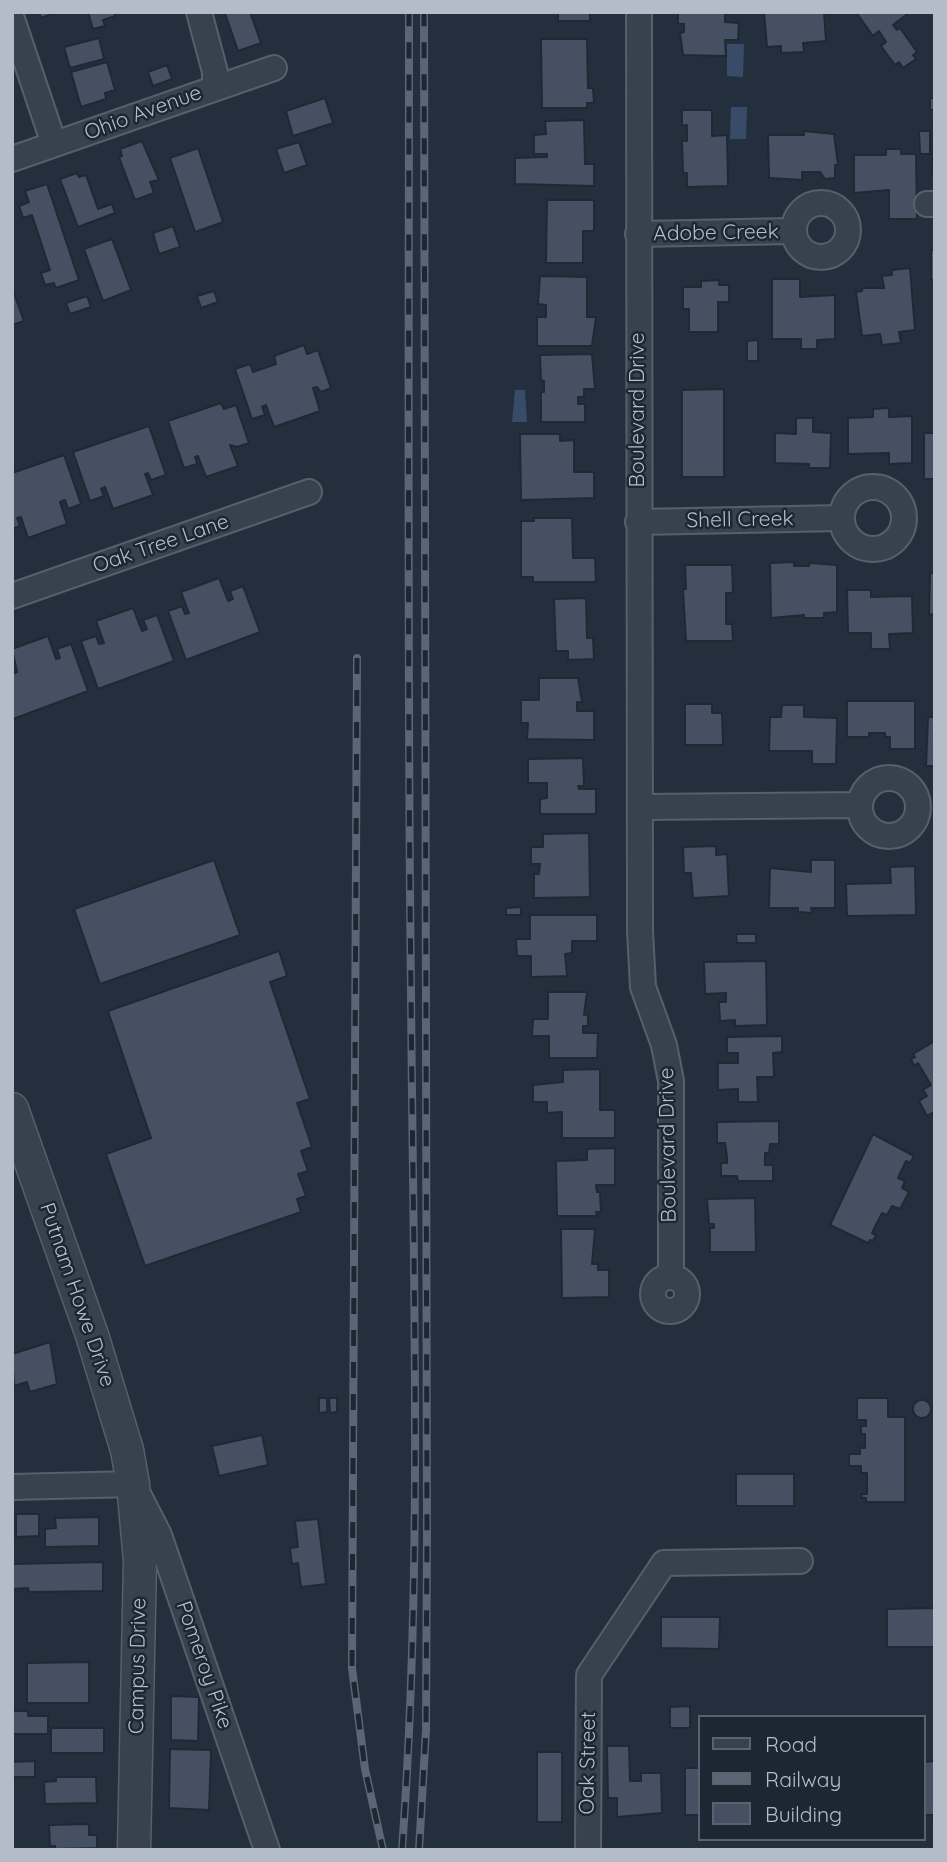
<!DOCTYPE html>
<html>
<head>
<meta charset="utf-8">
<style>
	body { margin:0 }
	#map { position:relative; width:947px; height:1862px; overflow:hidden; background:#242f3e; font-family:Quicksand,sans-serif }
	canvas { display:block }
	.frame { position:absolute; inset:0; border:14px solid #b4bcc9; pointer-events:none }
	.legend { position:absolute; left:698px; top:1715px; width:228px; height:126px; box-sizing:border-box; background:#1d2633; border:2px solid #59626f; margin:0; padding:9px 12px; list-style:none; font-size:21px; color:#b4bcc9 }
	.legend li { display:flex; align-items:center; gap:14px; height:35px }
	.legend b { width:35px; border:2px solid #59626f }
</style>
</head>
<body>
<div id="map">
<canvas width="947" height="1862"></canvas>
<div class="frame"></div>
<ul class="legend">
<li><b style="height:9px;background:#38414e"></b>Road</li>
<li><b style="height:9px;background:#5a6575"></b>Railway</li>
<li><b style="height:19px;background:#455162"></b>Building</li>
</ul>
</div>
<script>
const c = document.querySelector('canvas').getContext('2d');
c.lineJoin = 'round';
function paint(path, color) {
  c.fillStyle = color;
  c.fill(path, 'evenodd');
}
function trace(path, color, width, dash) {
  c.strokeStyle = color;
  c.lineWidth = width;
  c.lineCap = dash ? 'butt' : 'round';
  c.setLineDash(dash || []);
  c.stroke(path);
}
function label(font, color, halo, rows, align = 'center') {
  c.font = font + ' Quicksand,sans-serif';
  c.lineWidth = 5;
  c.setLineDash([]);
  c.textBaseline = 'middle';
  c.strokeStyle = halo;
  c.fillStyle = color;
  for (const [text, x, y, turn = 0] of rows) {
    c.save();
    c.translate(x, y);
    c.rotate((+turn || 0) * Math.PI / 180);
    c.textAlign = isNaN(turn) ? turn : align;
    if (halo) c.strokeText(text, 0, 0);
    c.fillText(text, 0, 0);
    c.restore();
  }
}
const water = new Path2D(`
	M727,44H744L743,77L727,76Z
	M731,107H747L746,139H730Z
	M515,390H525L527,422H512Z`);
const building = new Path2D(`
	M39,12H58L41,18Z
	M88,12H114L115,16L103,20L105,26L93,29Z
	M250,12L261,43L238,51L225,13Z
	M558,12H590V21H558Z
	M678,12H725V22L739,23L738,40H725L726,56L683,55L680,33L684,32V24H678Z
	M764,12H824L826,41L803,43L804,52L781,53V46L767,47Z
	M856,12H910L893,25L897,30L900,28L917,52L913,55L916,59L903,68L899,62L895,65L881,46L886,42L879,31L873,36Z
	M99,38L104,59L70,68L64,47Z
	M541,39H587L588,88H593L594,103H587V108H542Z
	M107,62L115,90L105,93L106,99L81,107L71,72Z
	M167,65L172,79L153,86L148,72Z
	M325,98L333,123L293,136L286,111Z
	M930,98H935V110H930Z
	M682,110H712V136L727,135L728,186L687,187V173H683L682,141H687V125L682,126Z
	M934,118H935V175H932Z
	M584,120L585,164H594V186L515,184V158L547,157V154H534V135L546,134L545,121Z
	M804,131L834,134L838,165H835V178L825,179L820,172H802V180L769,178L768,135H804Z
	M919,131H930V154H920Z
	M142,141L159,180L150,182L154,193L135,200L119,157L122,156L120,149Z
	M299,142L307,165L284,173L276,149Z
	M198,148L223,222L195,232L170,158Z
	M886,149H901V154H916L917,219H889V190L854,193V155H886Z
	M77,173L79,177L86,175L98,209L112,204L115,213L78,227L60,179Z
	M47,184L79,280L56,288L54,283L45,285L41,273L50,270L32,215L23,218L19,206L29,202L25,191Z
	M547,200H594V231H583V263H546Z
	M173,226L180,247L159,254L153,233Z
	M112,239L131,290L103,301L84,249Z
	M931,250H935V280H931Z
	M910,268L915,330L899,332L901,343L882,345L880,334L862,336L856,292L862,291V288H884L882,276L892,275V270Z
	M540,276L587,277V317H596L592,346H537V317H546V305L538,304Z
	M772,279H800V297L835,295V339L817,340V349H801V339H772Z
	M719,280V285H729V302H718V332H689V309H683V287H701V281Z
	M12,288L24,321L12,325Z
	M214,291L218,302L201,308L197,296Z
	M87,296L91,307L70,314L66,303Z
	M758,340V361H747V341Z
	M304,345L307,354L318,350L331,388L321,392L317,387L313,388L320,411L274,427L266,405L262,407L265,415L252,419L235,369L250,364L253,372L276,364L274,356Z
	M592,354L595,389H584V397H578V404H585V422H541V392H544V381L541,380L540,355Z
	M724,389V477H682V390Z
	M221,403L224,409L236,405L249,443L237,447L230,445L238,466L206,477L198,456L195,457L197,464L184,468L168,421Z
	M889,408V417L912,416V463L889,464V453L848,454V418L873,417V409Z
	M796,418H813V432L831,433L830,468H809V464L775,463V433L796,434Z
	M149,426L166,475L151,480L148,473L145,474L153,495L113,509L105,487L101,489L104,496L90,501L73,452Z
	M924,433H935V479H924Z
	M520,434H560V441L574,440V472H594V498L521,500Z
	M64,455L81,504L68,509L65,500L60,502L67,524L28,538L21,517L17,518L20,526L12,529V473Z
	M534,518H572L573,558H595L596,582H533V577H521V521H534Z
	M794,562V566H809L810,563L837,565V612L824,613V618H804V615L771,618L770,563Z
	M685,565H732L733,593H726V624H732L733,641H686L683,589H686Z
	M930,573H935V615L929,614Z
	M219,578L228,601L233,599L230,591L243,586L260,632L186,660L168,611L182,606L185,614L189,613L181,592Z
	M847,590H871V597L912,596L913,633L889,634L890,649H871V633H848Z
	M586,598L587,638H593L594,659L568,660V651H556L554,599Z
	M133,608L142,631L147,629L143,620L157,615L174,661L98,689L81,641L96,636L99,644L104,643L96,621Z
	M48,636L56,659L60,658L57,649L71,644L88,691L13,719L12,674L17,672L12,649Z
	M539,678H578L582,702H577V711H594V740L527,739L528,723H521V700H539Z
	M847,701H915V749H890V737H885V733H869V737H847Z
	M685,704H712V713H722L723,745H685Z
	M782,705H804V717L837,718L836,764H812V751H769L770,717H781Z
	M928,717H935V766H926Z
	M583,758L584,786H578L579,789H596V814H540V799L547,798V783H528V759Z
	M589,833L590,897L534,898V874H539L540,864H531V847H543V834Z
	M716,846V855L727,854L729,896L693,898L691,873H684L683,847Z
	M214,860L240,935L100,984L74,909Z
	M811,860H835V908H811L812,913L798,912V908H769L770,868L811,872Z
	M915,866L916,915L847,916L846,884L891,883L890,867Z
	M521,907V915H506V908Z
	M530,915H597V941H572V953L565,954L567,976L531,977V956H517L516,939H530Z
	M736,934H756V943H737Z
	M279,951L287,976L270,982L310,1099L297,1103L312,1147L301,1151L308,1171L298,1174L306,1196L297,1199L301,1212L145,1266L106,1154L151,1138L108,1011Z
	M766,961L767,1025L735,1026V1020L720,1021L719,1002H726V993L705,994L704,962Z
	M548,992H587L584,1015L588,1014V1026H583V1033H598L597,1058H549V1036H532L533,1019H548Z
	M782,1036V1052L773,1053L774,1077H757L758,1102H738V1089L718,1090V1063H738V1053H727V1037Z
	M935,1041V1111L927,1116L919,1101L927,1096L923,1090L931,1085L918,1063L914,1066L911,1059L915,1057L913,1054Z
	M600,1069V1110H615V1138H562V1112L547,1113V1102H533V1085L563,1082V1070Z
	M779,1121V1144H770L769,1153H765V1165H773V1181H738L737,1176H721V1163H727V1157L725,1143H717V1122Z
	M873,1134L914,1156L910,1163L906,1161L898,1178L905,1181L902,1188L909,1192L900,1209L892,1206L887,1215L882,1213L872,1233L876,1235L873,1241L870,1240L868,1243L830,1225Z
	M615,1148V1185H596L597,1192H600L601,1212H596L597,1216H557L556,1161L587,1160V1149Z
	M755,1198L756,1252H710V1228H714V1224H709L707,1199Z
	M561,1229H595L592,1264H598V1270H609V1297L562,1298Z
	M50,1342L57,1384L30,1392L27,1382L14,1386L12,1354Z
	M319,1398H327V1412L319,1413Z
	M329,1398H337V1412L330,1413Z
	M857,1398H888V1417H905V1502H866V1498H862V1494H867V1473H861V1466H849V1454H860V1448H865V1434H861V1426H866V1420H857Z
	M913 1409a9 9 0 1 1 18 0a9 9 0 1 1-18 0Z
	M262,1435L268,1465L219,1476L212,1446Z
	M736,1474H794V1506H736Z
	M16,1514H39V1536L16,1537Z
	M99,1517V1546L45,1547V1529L56,1528L55,1518Z
	M318,1519L326,1584L301,1587L298,1563L292,1564L290,1548L298,1547L295,1521Z
	M103,1562V1591L29,1592L28,1588L12,1589V1564Z
	M935,1608V1647H887V1609Z
	M661,1617H720L719,1649L661,1648Z
	M89,1662V1703H27V1663Z
	M171,1696L199,1697L198,1741L171,1740Z
	M690,1706V1728H670V1707Z
	M12,1711H28V1716H48V1734H12Z
	M51,1728H104V1753H51Z
	M607,1746H629L630,1781H641V1773H661L662,1813L617,1817V1798H608Z
	M170,1749L211,1750L209,1810L169,1808Z
	M537,1752H562V1822H537Z
	M35,1761V1777H12V1762Z
	M935,1761V1819H933V1815H924V1762Z
	M685,1768H700V1815H685Z
	M56,1777H96L97,1803L45,1804L44,1782L56,1781Z
	M89,1824V1835H97V1848L55,1849V1846H50L49,1825Z`);
const minor = new Path2D(`
	M199,12L215,72V87
	M639,12L640,931L643,987L664,1045L671,1081V1277
	M12,19L54,144
	M12,159L274,68
	M794 230a27 27 0 1 1 54 0a27 27 0 1 1-54 0Z
	M927,204H935
	M638,234L793,231
	M842 518a31 31 0 1 1 62 0a31 31 0 1 1-62 0Z
	M638,522L842,518
	M12,596L309,492
	M860 807a29 29 0 1 1 58 0a29 29 0 1 1-58 0Z
	M641,807L860,805
	M653 1294a17 17 0 1 1 34 0a17 17 0 1 1-34 0Z
	M12,1487L133,1484L159,1535L267,1850
	M588,1850L589,1675L664,1563L800,1561`);
const tertiary = new Path2D(`
	M12,1109L92,1335L127,1450L133,1484L140,1561L134,1850`);
const rail = new Path2D(`
	M357,658L352,1668L365,1769L383,1850
	M402,1850C423,1564 413,1277 411,991C407,665 409,339 409,12
	M419,1850L426,1730L427,1535L424,12`);
const streetNames = [
	["Ohio Avenue",143,113,-20],
	["Adobe Creek",716,233,-1],
	["Boulevard Drive",638,410,-90],
	["Shell Creek",740,520,-1],
	["Oak Tree Lane",161,544,-19],
	["Boulevard Drive",668,1145,-91],
	["Putnam Howe Drive",77,1295,71],
	["Pomeroy Pike",204,1665,71],
	["Campus Drive",138,1666,-89],
	["Oak Street",588,1763,-89]
];
paint(water, '#394c67');
paint(building, '#455162');
trace(building, '#1f2835', 2);
trace(minor, '#565f6c', 28);
trace(tertiary, '#565f6c', 35);
trace(minor, '#38414e', 24);
trace(tertiary, '#38414e', 32);
trace(rail, '#5a6575', 8);
trace(rail, '#1d2633', 5, [16]);
label('21px', '#b4bcc9', '#1d2633', streetNames);
</script>
</body>
</html>
